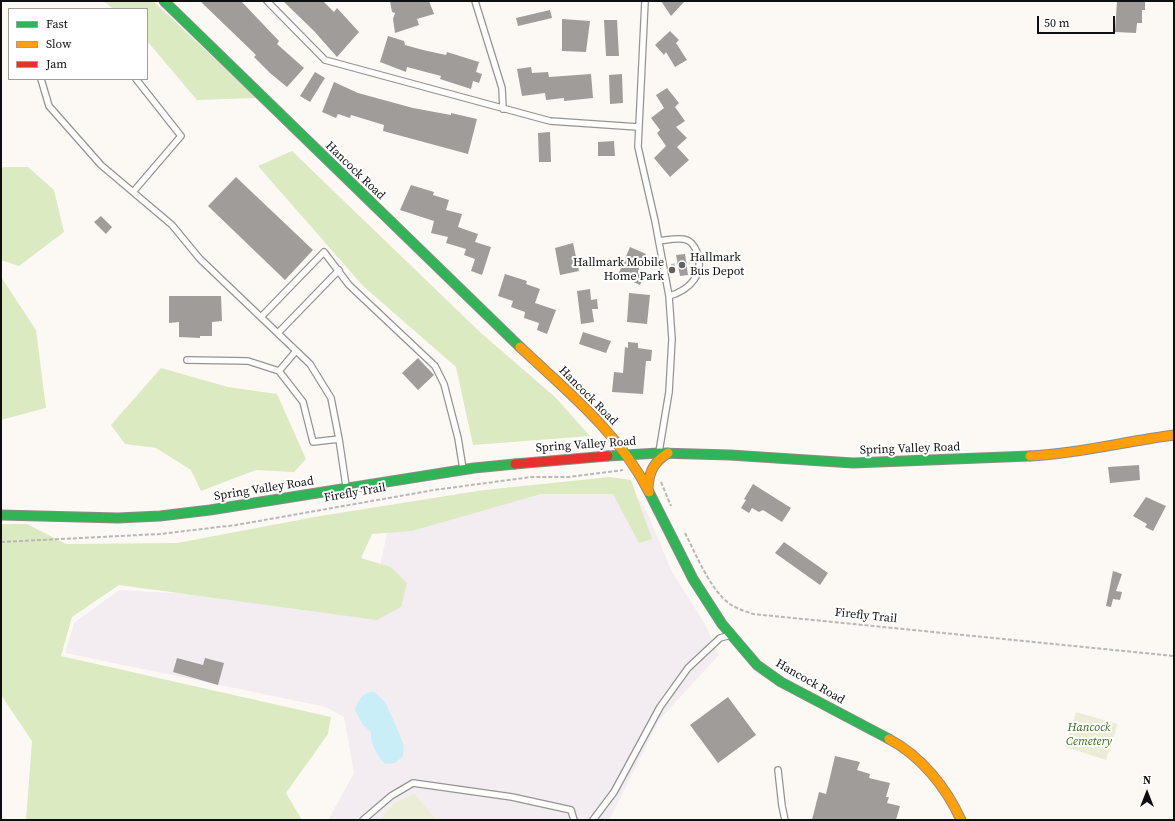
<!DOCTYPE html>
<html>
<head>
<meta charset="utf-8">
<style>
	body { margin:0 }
	#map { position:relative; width:1175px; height:821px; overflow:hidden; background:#fcf9f4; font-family:"Source Serif 4",serif }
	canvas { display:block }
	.frame { position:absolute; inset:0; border:2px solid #0f0f0f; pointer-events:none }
	.legend { position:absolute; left:8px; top:8px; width:140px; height:72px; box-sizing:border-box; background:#fff; border:1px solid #9f9f9f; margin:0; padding:5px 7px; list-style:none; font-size:12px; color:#0f0f0f }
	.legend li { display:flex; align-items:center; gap:8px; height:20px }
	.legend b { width:20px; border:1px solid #9f9f9f }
	.north { position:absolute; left:1127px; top:773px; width:40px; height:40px; -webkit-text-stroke:3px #fff; paint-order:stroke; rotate:0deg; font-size:11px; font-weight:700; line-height:16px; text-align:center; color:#0f0f0f }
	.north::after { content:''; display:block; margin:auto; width:14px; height:18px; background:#0f0f0f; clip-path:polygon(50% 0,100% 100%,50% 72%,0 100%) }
	.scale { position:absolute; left:1037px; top:16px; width:78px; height:18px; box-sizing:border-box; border:2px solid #0f0f0f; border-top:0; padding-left:5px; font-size:12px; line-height:14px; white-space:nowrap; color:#0f0f0f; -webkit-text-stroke:3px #fff; paint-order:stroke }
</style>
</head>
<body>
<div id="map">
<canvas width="1175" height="821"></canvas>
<div class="frame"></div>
<ul class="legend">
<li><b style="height:5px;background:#30b455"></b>Fast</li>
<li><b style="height:5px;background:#ff9f0a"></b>Slow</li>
<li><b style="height:5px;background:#e5322d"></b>Jam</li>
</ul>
<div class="north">N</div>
<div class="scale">50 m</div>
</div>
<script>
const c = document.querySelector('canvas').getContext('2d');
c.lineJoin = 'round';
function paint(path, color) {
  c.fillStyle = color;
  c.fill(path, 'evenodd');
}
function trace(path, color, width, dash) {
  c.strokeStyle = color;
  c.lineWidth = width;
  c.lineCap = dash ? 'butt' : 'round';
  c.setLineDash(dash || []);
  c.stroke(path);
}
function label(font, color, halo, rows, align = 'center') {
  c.font = font + ' "Source Serif 4",serif';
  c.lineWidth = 4;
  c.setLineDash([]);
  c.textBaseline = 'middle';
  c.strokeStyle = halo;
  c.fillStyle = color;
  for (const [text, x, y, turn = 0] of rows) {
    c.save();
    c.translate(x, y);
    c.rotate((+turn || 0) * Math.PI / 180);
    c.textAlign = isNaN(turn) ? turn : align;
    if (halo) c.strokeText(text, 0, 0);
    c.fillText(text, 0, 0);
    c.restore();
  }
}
const industrial = new Path2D(`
	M519,489H632L647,512L672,572L705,624L719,655L660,719L609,820H437L414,793L393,804L380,820H328L354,773L344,717L326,707L65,653L74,623L119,590L372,604L392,510Z`);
const forest = new Path2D(`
	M104,1H153L257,98L197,100L147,41V9H113Z
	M292,151L481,333L555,397L590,436L473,445L456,367L363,286L258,166Z
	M3,167H28L54,190L64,232L19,266L1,260V171Z
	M1,277L36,330L46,408L1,420Z
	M161,368L228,387L277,394L306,459L294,472L256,470L201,491L191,470L156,448L125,444L111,425Z
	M610,477L631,480L652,539L639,543L613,494H541L412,531L372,534L361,558L391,567L407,583L401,607L377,620L119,585L72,617L61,656L331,717L328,734L286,793L302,820H26L32,741L1,695V524H27L66,544L177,543L320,516L484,490Z`);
const cemetery = new Path2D(`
	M1076,712L1118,724L1106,760L1065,747Z
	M414,793L437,820H380L393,804Z`);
const water = new Path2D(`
	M370,692H375L385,702L397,728L404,746L403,756L395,763L385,764C377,756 370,743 371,732L363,725L355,710C357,702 362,694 370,692Z`);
const building = new Path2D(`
	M200,1H241L279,41L277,44L304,68L287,87L270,73L254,57L256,55Z
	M283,1H323L334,12L337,8L359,32L337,57L314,31Z
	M390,1H429L434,14L417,19L419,25L395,33L393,19L395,13L392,12Z
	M661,1H685L671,16Z
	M1117,1H1145V10H1142V23H1137L1136,33L1115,32Z
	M550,10L552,18L518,26L516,18Z
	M562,19L590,21L586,52L562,51Z
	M604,20H617L619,56H606Z
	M670,31L679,40L676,43L687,60L675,67L666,52L664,55L655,45Z
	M388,36L404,41L405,45L423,50L446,55L447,52L479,62L476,72L482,74L479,83L473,81L471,89L440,79L441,76L407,67L406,72L380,62Z
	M531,67L532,73L548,72L549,77L591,74L593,98L564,101V98L546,100L545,93L522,96L517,69Z
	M315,72L325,78L310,102L300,96Z
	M622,74L623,103L610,104L609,75Z
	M334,82L358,93L413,108L451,115V113L477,119L468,154L383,131L384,125L351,115L350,118L338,114L336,118L322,112Z
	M667,88L679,103L675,107L685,121L676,127L687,138L677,147L689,160L670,177L654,158L666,146L657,133L660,130L651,118L664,108L656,95Z
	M550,132L551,162H539L538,133Z
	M614,141L615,156H598V142Z
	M236,177L313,250L285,280L208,206Z
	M411,185L434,192L433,195L449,200L446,210L462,214L458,227L478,234L475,242L491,247L482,275L471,271L475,259L464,255L466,249L446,243L448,237L431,233L434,221L400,210Z
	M101,216L112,227L106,234L94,222Z
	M573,243L579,271L560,275L555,248Z
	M630,247L646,254L638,271L645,274L640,285L618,275Z
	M685,254L688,275L680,276L676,255Z
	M505,274L527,281L526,284L540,289L535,303L556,310L547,334L537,330L539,323L524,318L525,312L511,307L513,301L498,296Z
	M590,289L591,300L597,299L598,309H592L594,322L581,324L577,291Z
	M629,293L650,295L647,324L627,322Z
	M169,296H221L222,321L212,322V336H200V338L179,337V322L169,323Z
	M583,332L611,341L606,353L579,344Z
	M628,342L638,343V348L652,350L651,361H646L643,394L612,392L614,372L623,373L625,347L628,348Z
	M418,358L434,375L418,390L402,373Z
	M1139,465L1140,480L1110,483L1108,467Z
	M753,484L791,508L782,522L763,510L759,512L752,508L749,513L741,508L746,500L744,499Z
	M1146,497L1166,506L1153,531L1145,527L1147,524L1133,516Z
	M784,542L828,573L820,585L775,553Z
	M1113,571L1122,574L1116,591L1122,592L1120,600L1113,599L1111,607L1106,606Z
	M177,658L203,665L205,658L224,663L218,685L173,672Z
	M728,697L756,735L718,763L690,725Z
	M835,756L860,762L857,770L870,774L869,778L890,783L886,797H889L887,803L900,806L896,820H812L819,792L826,794Z`);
const path = new Path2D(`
	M671,265L692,262
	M661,482L671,506
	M685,533C696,554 710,590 730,604C737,609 745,611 753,614L1174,656
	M1,542L160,534L236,525L434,490L531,477H569L623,470`);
const lane = new Path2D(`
	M267,1L325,60L550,121L638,127
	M475,1L502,88L503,109
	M645,1L638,147L655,221L669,296L672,339L669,392L659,452
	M41,79L49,106L101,165L172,225L200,259L310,364L331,398L339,439L346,486
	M133,192L181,136L136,79
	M659,241C668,240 679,237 687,240C692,242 695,247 697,252C705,274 690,290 669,296
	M261,317L324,252L349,285L435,366L444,384L458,438L463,469
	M278,333L339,270
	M187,360L248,361L279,371L303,402L313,442L339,439
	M279,371L296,351
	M778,770L782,806L785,820
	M363,820L391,796L413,783L512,797L571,810L574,820
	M593,820L614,792L660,707L688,668L720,638L731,635`);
const fast = new Path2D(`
	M164,1L520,347
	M608,456L659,453L730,455L853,463L1030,456
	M649,492L693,579L722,624L757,665L781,682L889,739
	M1,515L118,518L160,516L210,510L474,468L515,464`);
const slow = new Path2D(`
	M520,347C567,391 620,434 649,492
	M1030,456C1078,454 1126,441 1174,435
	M648,488C649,471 654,462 668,453
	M889,739C921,756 946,787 961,820`);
const jam = new Path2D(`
	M515,464L608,456`);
const markers = [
	[682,265,4,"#62615f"],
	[672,270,4,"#62615f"]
];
const streetNames = [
	["Hancock Road",355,171,44],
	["Hancock Road",588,396,45],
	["Spring Valley Road",586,445,-4],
	["Spring Valley Road",910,449,-2],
	["Spring Valley Road",264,489,-9],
	["Firefly Trail",355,493,-10],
	["Firefly Trail",866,616,6],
	["Hancock Road",810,682,30]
];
const poiNames = [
	["Hallmark",690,258],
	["Bus Depot",690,272],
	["Hallmark Mobile",664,263,"right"],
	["Home Park",664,277,"right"]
];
const parkNames = [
	["Hancock",1089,728],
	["Cemetery",1089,742]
];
paint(industrial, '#f3edf1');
paint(forest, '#dceac1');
paint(cemetery, '#ebedd7');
paint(water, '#c9eef8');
paint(building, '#a09c99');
trace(lane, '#969492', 8);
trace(fast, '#8c8b89', 11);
trace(slow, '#8c8b89', 11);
trace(jam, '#8c8b89', 11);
trace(path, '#b9b8b8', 2, [4, 2]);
trace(lane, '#fffefd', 5.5);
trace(fast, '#30b455', 9);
trace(slow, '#ff9f0a', 9);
trace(jam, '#e5322d', 9);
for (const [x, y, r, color] of markers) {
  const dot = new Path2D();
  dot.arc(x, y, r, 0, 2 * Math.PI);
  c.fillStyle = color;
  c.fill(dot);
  trace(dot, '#fff', 1.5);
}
label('12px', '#0f0f0f', '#fff', streetNames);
label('12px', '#0f0f0f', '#fff', poiNames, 'left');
label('italic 12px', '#386b1c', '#fff', parkNames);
</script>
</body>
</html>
